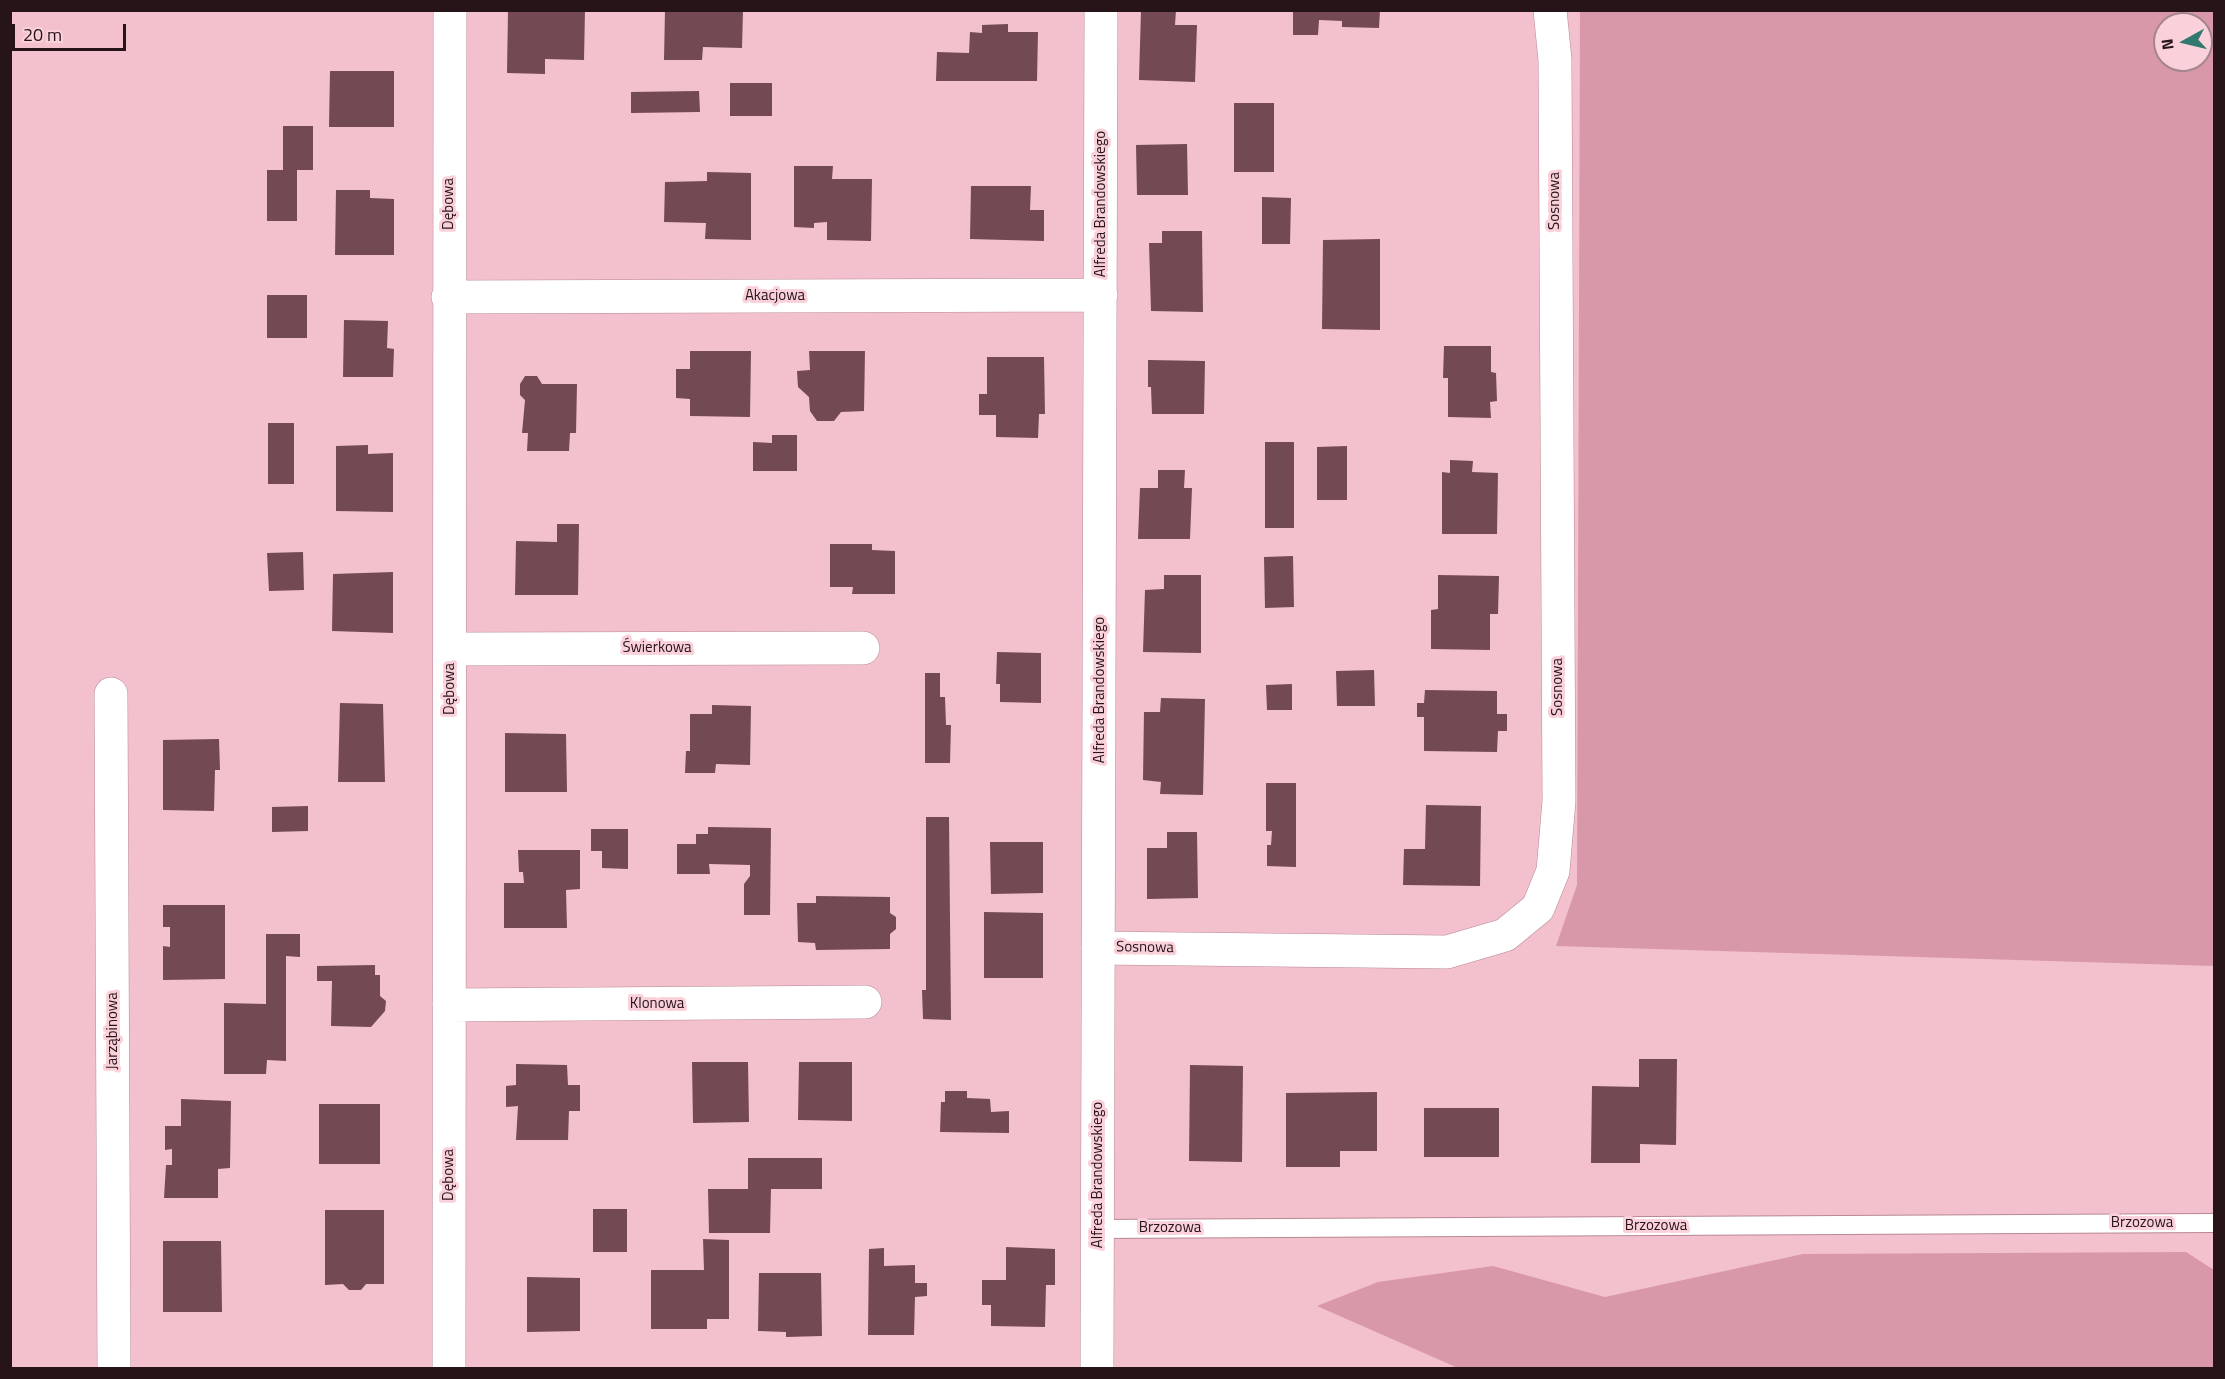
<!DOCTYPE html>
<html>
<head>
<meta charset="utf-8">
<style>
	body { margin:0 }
	#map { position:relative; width:2225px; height:1379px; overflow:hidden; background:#f3c0cd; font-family:"Titillium Web",sans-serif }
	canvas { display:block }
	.frame { position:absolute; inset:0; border:12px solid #261419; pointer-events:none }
	.north { position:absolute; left:2153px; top:12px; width:60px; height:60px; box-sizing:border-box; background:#fad1da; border:2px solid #a5858d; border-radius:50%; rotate:262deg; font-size:16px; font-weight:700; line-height:24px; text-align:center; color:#261419 }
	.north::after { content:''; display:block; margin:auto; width:21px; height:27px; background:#33786e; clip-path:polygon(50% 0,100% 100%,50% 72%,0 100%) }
	.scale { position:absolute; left:12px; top:24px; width:114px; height:27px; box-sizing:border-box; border:3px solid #261419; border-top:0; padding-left:8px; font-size:18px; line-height:21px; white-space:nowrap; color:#261419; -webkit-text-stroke:4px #fad1da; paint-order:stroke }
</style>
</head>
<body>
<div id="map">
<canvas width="2225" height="1379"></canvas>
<div class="frame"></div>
<div class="north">N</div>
<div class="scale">20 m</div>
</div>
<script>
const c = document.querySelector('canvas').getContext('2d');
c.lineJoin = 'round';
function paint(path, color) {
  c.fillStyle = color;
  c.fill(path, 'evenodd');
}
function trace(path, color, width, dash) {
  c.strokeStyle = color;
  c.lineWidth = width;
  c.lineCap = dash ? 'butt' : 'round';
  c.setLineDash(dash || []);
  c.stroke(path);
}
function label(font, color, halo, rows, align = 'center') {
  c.font = font + ' "Titillium Web",sans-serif';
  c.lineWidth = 6;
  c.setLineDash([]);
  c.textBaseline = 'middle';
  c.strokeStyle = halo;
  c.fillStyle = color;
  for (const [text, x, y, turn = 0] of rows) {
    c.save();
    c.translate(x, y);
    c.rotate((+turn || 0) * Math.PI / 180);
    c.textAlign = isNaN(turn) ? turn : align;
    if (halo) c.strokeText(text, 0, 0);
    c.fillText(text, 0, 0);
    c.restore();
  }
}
const green = new Path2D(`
	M1580,11H2214V966L1556,946L1577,885ZM2165,24H2201V60H2165Z
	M2186,1252L2214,1270V1368H1458L1317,1306L1378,1282L1493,1266L1605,1297L1803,1254Z`);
const building = new Path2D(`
	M585,10L584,60L545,59V74L507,73L508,11Z
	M665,10H743L742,48L703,47L702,60H664Z
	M1141,10H1176L1175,25H1197L1195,82L1139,80Z
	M1293,10H1380L1379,28L1342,27V21L1319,20L1318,35H1293Z
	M1008,24V32H1038L1037,81H936L937,52L969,53L970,32L982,33V25Z
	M330,71H394V127H329Z
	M730,83H772V116H730Z
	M699,91L700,112L631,113V92Z
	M1234,103H1274V172H1234Z
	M283,126H313V170H297V221H267V170H283Z
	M1187,144L1188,195H1137L1136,145Z
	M794,166H833L832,179H872L871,241L827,240V222L814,223V228L794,227Z
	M707,172L751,173V240L705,239L706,223L664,222L665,182L707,181Z
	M971,186H1031L1030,210H1044V241L970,239Z
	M336,190H370V198L394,199V255H335Z
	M1262,197L1291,198L1290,244H1262Z
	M1162,231H1202L1203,312L1151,311L1149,243H1162Z
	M1380,239V330L1322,329L1323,240Z
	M267,295H307V338H267Z
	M344,320L388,321L387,348L394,349L393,377H343Z
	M1444,346H1491V372L1496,373L1497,401L1490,402L1491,418L1448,417V378H1443Z
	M690,351H751L750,417L690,416V399L676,398V369H690Z
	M809,351H865L864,411L841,412L834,421H817L810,411L809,397L798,387L797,371L810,370Z
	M987,357H1044L1045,414H1039L1038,438L996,437V415H979V394H987Z
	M1148,360L1205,361L1204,414H1152L1151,387H1148Z
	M525,376H537L542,384H577L576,433H570L569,451H527L528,433H522L525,400L520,395V384Z
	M268,423H294V484H268Z
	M772,435H797V471H753V442L772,443Z
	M1265,442H1294V528H1265Z
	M368,445V454L393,453V512L336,511V446Z
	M1347,446V500H1317V447Z
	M1450,460L1473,461L1472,472L1498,473L1497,534H1442V472L1450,473Z
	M1158,470H1185L1184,488H1192L1190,539H1138L1140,488H1158Z
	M557,524H579L578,595H515L516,541L557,542Z
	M830,544H872V550L895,551V594H852L853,587H830Z
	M303,552L304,590L269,591L267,553Z
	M1293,556L1294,607L1265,608L1264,557Z
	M393,572V633L332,631L333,574Z
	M1164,575H1201V653L1143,652L1145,590L1164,589Z
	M1438,575L1499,576L1498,614H1490V650L1431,649V610L1438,609Z
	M997,652L1041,653V703L1000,702V684H996Z
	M1374,670L1375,706H1337L1336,671Z
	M925,673H940V697H945L946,725H951L950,763H925Z
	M1292,684V710H1267L1266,685Z
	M1425,690L1497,691V714H1507V731H1498L1497,752L1424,751V717H1417V703H1424Z
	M1161,698L1205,699L1203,795L1160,794L1161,782L1143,780L1144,712H1160Z
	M340,703L383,704L385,782H338Z
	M712,705L751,706L750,765L716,764L715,773H685L686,751H690V714H712Z
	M505,733L566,734L567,792H505Z
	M219,739L220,770H215L214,811L163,810V740Z
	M1266,783H1296V867L1267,866V845H1271L1272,831H1266Z
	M1426,805L1481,806L1480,886L1403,885L1404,849H1425Z
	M308,806V831L272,832V807Z
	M926,817H949L951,1020L923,1019L922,990H926Z
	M708,827L771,828L770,915H744V884L750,876V865L709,864L710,874H677V844H696V834H708Z
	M591,829H628V869L602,868V851H591Z
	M1167,832H1197L1198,898L1147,899V848H1167Z
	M990,842H1043V893L991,894Z
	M518,850H580V889L566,890L567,928H504V883H524L523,872H519Z
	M816,896L890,897V913L896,917V929L890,934V949L816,950L815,943L798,942L797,903H816Z
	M163,905H225V979L163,980V946L170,947V927H163Z
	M984,912L1043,913V978H984Z
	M266,934H300V957L286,956V1061L267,1060L266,1074H224V1003L266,1004Z
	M375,965V975H380V996L386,1001L385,1011L371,1027L331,1026L332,981H317V966Z
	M1639,1059H1677L1676,1145L1640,1144V1163H1591L1592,1086L1639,1087Z
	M692,1062H748L749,1122L693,1123Z
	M799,1062H852V1121L798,1120Z
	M516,1064L567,1065L568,1085H580V1111H569L568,1140H516L518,1106L506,1107V1086L516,1085Z
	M1190,1065L1243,1066L1242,1162L1189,1161Z
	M945,1091H967V1098L990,1099L991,1112L1009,1111V1133L940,1132L941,1102H945Z
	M1377,1092V1151H1340V1167H1286V1093Z
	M181,1099L231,1101L230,1168L218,1169V1198H164L166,1165H172V1149L165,1150V1126H181Z
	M319,1104H380V1164H319Z
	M1424,1108H1499V1157H1424Z
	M748,1158H822V1189H771L770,1233H709L708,1189H748Z
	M593,1209H627V1252H593Z
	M325,1210H384V1284H366L361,1290H349L343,1284L325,1285Z
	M703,1239L729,1240V1319H707V1329H651V1270H704Z
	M163,1241H221L222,1312H163Z
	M1006,1247L1055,1249V1285H1046L1045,1327L991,1326V1305H982V1280H1006Z
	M884,1248V1266L915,1265V1283H927V1296L915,1297L914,1335H868L869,1249Z
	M759,1273H821L822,1336L786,1337V1332L758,1331Z
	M527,1277L580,1278V1331L527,1332Z`);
const lane = new Path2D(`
	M1097,1229L2214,1223`);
const street = new Path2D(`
	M448,297L1101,295
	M450,649L863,648
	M111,694L114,1368
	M1098,948L1447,952L1505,935L1538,908L1553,871L1559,801L1555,60L1550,10
	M449,1005L865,1002
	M449,1368L450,10
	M1097,1368L1101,10`);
const streetNames = [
	["Sosnowa",1555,201,-90],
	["Dębowa",449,204,-90],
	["Alfreda Brandowskiego",1101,204,-90],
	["Akacjowa",775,296],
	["Świerkowa",657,648],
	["Sosnowa",1558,687,-90],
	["Dębowa",450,689,-90],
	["Alfreda Brandowskiego",1100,690,-90],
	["Sosnowa",1145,948,1],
	["Klonowa",657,1004],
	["Jarząbinowa",113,1031,-90],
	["Dębowa",449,1175,-90],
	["Alfreda Brandowskiego",1098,1175,-90],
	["Brzozowa",2142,1223],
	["Brzozowa",1656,1226],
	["Brzozowa",1170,1228]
];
paint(green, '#d998a9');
paint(building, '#734954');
trace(lane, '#b88894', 20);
trace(street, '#b88894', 34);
trace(lane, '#fff', 18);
trace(street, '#fff', 33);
label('15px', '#261419', '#fad1da', streetNames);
</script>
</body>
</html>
